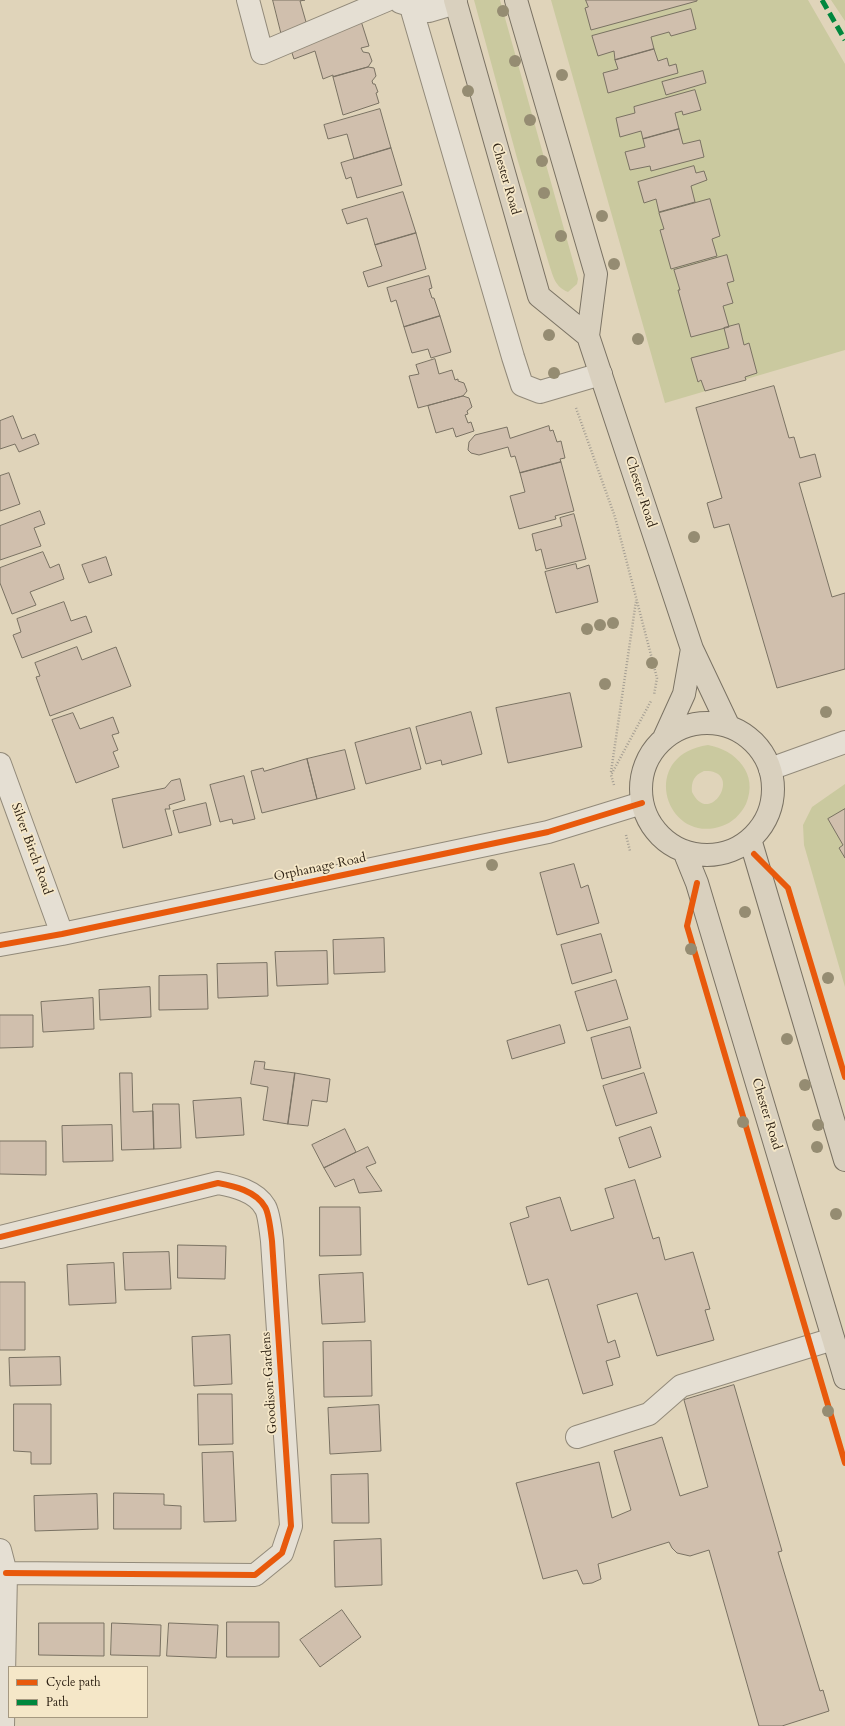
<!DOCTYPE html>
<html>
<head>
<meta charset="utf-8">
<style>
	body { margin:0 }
	#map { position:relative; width:845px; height:1726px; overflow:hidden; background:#e0d4ba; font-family:Cardo,serif }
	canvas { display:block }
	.legend { position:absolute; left:8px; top:1666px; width:140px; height:52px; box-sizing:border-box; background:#f5e7c8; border:1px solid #a59880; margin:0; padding:5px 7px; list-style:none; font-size:12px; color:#2e2214 }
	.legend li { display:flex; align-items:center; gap:8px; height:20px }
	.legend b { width:20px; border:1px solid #a59880 }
</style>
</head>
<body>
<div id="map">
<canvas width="845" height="1726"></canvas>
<ul class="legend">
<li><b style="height:5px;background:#e8590c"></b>Cycle path</li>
<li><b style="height:5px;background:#00873e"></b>Path</li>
</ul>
</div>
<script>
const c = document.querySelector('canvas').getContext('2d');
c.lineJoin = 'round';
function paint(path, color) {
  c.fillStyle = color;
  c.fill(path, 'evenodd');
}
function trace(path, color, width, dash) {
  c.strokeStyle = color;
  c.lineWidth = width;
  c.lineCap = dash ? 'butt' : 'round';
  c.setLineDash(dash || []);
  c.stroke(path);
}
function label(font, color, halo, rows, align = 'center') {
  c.font = font + ' Cardo,serif';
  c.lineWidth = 3.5;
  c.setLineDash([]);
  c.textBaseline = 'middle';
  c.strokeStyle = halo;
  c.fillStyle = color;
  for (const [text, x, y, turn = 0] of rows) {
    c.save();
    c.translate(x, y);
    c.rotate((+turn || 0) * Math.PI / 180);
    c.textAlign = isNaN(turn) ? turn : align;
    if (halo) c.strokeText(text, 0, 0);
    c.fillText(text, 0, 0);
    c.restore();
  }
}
const green = new Path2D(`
	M474,0H500L578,279L577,284L568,292C555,287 553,276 549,264L517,158Z
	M551,0H808L845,64V350L665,403Z
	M831,0H845V21Z
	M708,745C736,750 759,774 746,804C741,814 732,823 722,826C666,846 637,755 708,745ZM704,771C745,769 710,829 692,792C691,782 694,775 704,771Z
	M845,784V987L804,845L803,825L812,807Z`);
const building = new Path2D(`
	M273,0H305L300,1L308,29L282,36Z
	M586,0H697V1L591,30L585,8L588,7Z
	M691,9L696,29L671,36L669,32L651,37L654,49L615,60L614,51L598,56L592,36Z
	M361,21L369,46L361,48L363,52L369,53L372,61L368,67L333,77V75L323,79L315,51L294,59L290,47Z
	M654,49L658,61L667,58L669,66L676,64L678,73L608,93L603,73L618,69L615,60Z
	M368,67L374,68L376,76L372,81L373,84H375L378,92L376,93L379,103L343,115L333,77Z
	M703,71L706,83L666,95L662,82Z
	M695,90L701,110L683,115L682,111L675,113L679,129L643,139L641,131L620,137L616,118L635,113L634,107Z
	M380,109L391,148L354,159L347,134L328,139L324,125Z
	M679,129L683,144L700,140L704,157L651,171L650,166L630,170L625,152L645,147L643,139Z
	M391,148L402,185L357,198L351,177L346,179L341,163Z
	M694,166L696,173L704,171L707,180L691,186L695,202L659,212L656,199L644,203L638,182Z
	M403,192L416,233L375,245L367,218L347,224L342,210Z
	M710,199L720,236L712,239L717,256L671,269L660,230L664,229L659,213Z
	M416,233L426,269L368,287L363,272L382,266L375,245Z
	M727,255L734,281L727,283L733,303L723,306L729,327L691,337L678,290H680L674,270Z
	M429,276L432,288L429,289L432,298H434L440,316L404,327L396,300L391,302L387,288Z
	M440,316L451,352L431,358L428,349L412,353L404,327Z
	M739,324L744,345L749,343L757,373L745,377L746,380L705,391L701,380L698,382L691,358L729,348L724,328Z
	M435,359L439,374L452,370L455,380L458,379V381L464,383L467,391L463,396L418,408L409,376L419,374L416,365Z
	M774,386L789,438L794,437L800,458L815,454L821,477L799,483L832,597L845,593V669L777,688L729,524L714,528L707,503L722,498L696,408Z
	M463,396L469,398L472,407L467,411L468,414L465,415L468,423L471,422L474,431L456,437L453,428L436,433L428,406Z
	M13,416L22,439L35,434L39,444L19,452L15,444L0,449V421Z
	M549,426L550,431L553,430L557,442L561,441L565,458L560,459L561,462L520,473L515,456L511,457L508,447L479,455L471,453L468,450L469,442L475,435L507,427L510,438Z
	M561,462L574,511L555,516L556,519L519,529L510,496L525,492L520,473Z
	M9,473L20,504L0,511V476Z
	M40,511L45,524L34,528L41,546L0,560V526Z
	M574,514L586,559L546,569L541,549L536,551L532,534L562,526L560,518Z
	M43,552L50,568L59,564L64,579L30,592L36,605L12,614L0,583V568Z
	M106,557L112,575L89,583L82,565Z
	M576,564L577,569L589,565L598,602L556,613L545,572Z
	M64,602L71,621L86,616L92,632L22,658L13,635L21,632L17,619Z
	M77,647L82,660L116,647L131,686L50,716L36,677L40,676L35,663Z
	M570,693L582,747L508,763L496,708Z
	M471,712L482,754L442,765L441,760L426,764L416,727Z
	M73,713L80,729L113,717L119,733L112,735L118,750L113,752L119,767L76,783L52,720Z
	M410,728L421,769L366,784L355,743Z
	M345,750L355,789L317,799L307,759Z
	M307,759L317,799L262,813L251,771L263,768L264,771Z
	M244,776L255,819L233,824L232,819L220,822L210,785Z
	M180,779L185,800L169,805L170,809H165L172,835L123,848L112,799L165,788L171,781Z
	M206,803L211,825L179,833L173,811Z
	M845,809V858L839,848L843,845L828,819Z
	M574,864L581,888L588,885L599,923L557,935L540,873Z
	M601,934L612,972L572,984L561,945Z
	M384,938L385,972L334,974L333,940Z
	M327,951L328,984L277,986L275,952Z
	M267,963L268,996L218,998L217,964Z
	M207,975L208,1009L159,1010V976Z
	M616,980L628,1019L587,1031L575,992Z
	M150,987L151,1017L100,1020L99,990Z
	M93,998L94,1029L43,1032L41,1002Z
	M0,1015H33V1047L0,1048Z
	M560,1025L565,1043L512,1059L507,1041Z
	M630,1027L641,1068L602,1079L591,1038Z
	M255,1061L265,1062L264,1069L295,1073L288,1124L263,1120L268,1087L251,1084Z
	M120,1073H132L133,1112L153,1111L154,1149L122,1150Z
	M295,1073L330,1079L327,1102L312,1100L308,1126L288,1124Z
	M644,1073L657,1113L616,1126L603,1086Z
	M241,1098L244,1135L196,1138L193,1101Z
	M153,1104H179L181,1148L154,1149Z
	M112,1125L113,1161L63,1162L62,1126Z
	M651,1127L661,1157L629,1168L619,1138Z
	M345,1129L356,1152L324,1168L312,1145Z
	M0,1141H46V1175L0,1174Z
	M368,1147L376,1163L366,1167L382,1191L359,1193L354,1179L335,1187L324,1168Z
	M635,1180L653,1239L659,1237L665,1260L693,1252L710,1309L705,1310L714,1340L657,1356L637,1293L597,1305L608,1343L615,1340L620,1357L606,1361L613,1385L583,1394L548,1279L528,1285L510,1223L529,1217L526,1207L560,1197L571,1231L614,1218L605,1189Z
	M320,1207H360L361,1255L320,1256Z
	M178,1245L226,1246L225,1279L178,1278Z
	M169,1252L171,1289L125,1290L123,1253Z
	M114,1263L116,1303L69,1305L67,1265Z
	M363,1273L365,1322L322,1324L319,1275Z
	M0,1282H25V1350H0Z
	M230,1335L232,1384L194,1386L192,1337Z
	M371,1341L372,1396L324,1397L323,1342Z
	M60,1357L61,1385L10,1386L9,1358Z
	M734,1385L782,1551L778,1552L820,1691L823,1690L829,1711L782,1726H759L709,1550L690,1556L677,1553L672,1548L669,1542L598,1564L601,1579L592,1583L583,1584L577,1570L543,1579L516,1483L599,1462L612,1518L631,1510L614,1451L662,1437L680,1496L708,1487L684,1400Z
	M198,1394H232L233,1444L199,1445Z
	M14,1404H51V1464H31V1452L14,1451Z
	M379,1405L381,1451L330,1454L328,1408Z
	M233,1452L236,1521L204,1522L202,1453Z
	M368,1474L369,1523H332L331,1475Z
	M114,1493L164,1494V1505L181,1506V1529H114Z
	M97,1494L98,1529L35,1531L34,1496Z
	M381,1539L382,1585L335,1587L334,1541Z
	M342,1610L361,1637L320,1667L300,1640Z
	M227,1622H279V1657H227Z
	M39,1623H104V1656L39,1655Z
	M112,1623L161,1625L160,1656L111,1655Z
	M169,1623L218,1625L216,1658L167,1656Z`);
const path = new Path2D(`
	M576,408L615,517L657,678L654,695
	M611,772L636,601
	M614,785L611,775L651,701
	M626,835L630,851`);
const minor = new Path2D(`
	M248,0L262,53L387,0
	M409,0L513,357L522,385L540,392L601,374
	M400,2L429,11L456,3
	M0,764L62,934
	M770,769L845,742
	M0,945L62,934L548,832L642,803
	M0,1237L218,1183C234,1186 256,1191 265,1207C269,1213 271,1233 272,1241L291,1526L282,1553L255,1575L6,1573
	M577,1437L649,1414L681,1386L833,1339
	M0,1550L6,1573L3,1726`);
const highway = new Path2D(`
	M455,0L539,296L588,336
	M516,0L596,274L588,336L692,649L728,725
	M641 789a66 66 0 1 1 132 0a66 66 0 1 1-132 0Z
	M664,738L684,694L692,649
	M750,839L845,1160
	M684,851L697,883L845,1378`);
const quiet = new Path2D(`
	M822,0L845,40`);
const cycleway = new Path2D(`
	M754,854L788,888L845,1077
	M697,883L687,926L845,1463
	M0,945L62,934L548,832L642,803
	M0,1237L218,1183C234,1186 256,1191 265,1207C269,1213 271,1233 272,1241L291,1526L282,1553L255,1575L6,1573`);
const trees = [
	[503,11],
	[515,61],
	[562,75],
	[468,91],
	[530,120],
	[542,161],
	[544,193],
	[602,216],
	[561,236],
	[614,264],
	[549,335],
	[638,339],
	[554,373],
	[694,537],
	[613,623],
	[600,625],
	[587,629],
	[652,663],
	[605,684],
	[826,712],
	[492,865],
	[745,912],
	[691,949],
	[828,978],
	[787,1039],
	[805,1085],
	[743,1122],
	[818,1125],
	[817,1147],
	[836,1214],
	[828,1411]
];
const streetNames = [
	["Chester Road",505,179,74],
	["Chester Road",640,492,72],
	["Silver Birch Road",31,849,70],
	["Orphanage Road",320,868,-12],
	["Chester Road",766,1114,73],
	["Goodison Gardens",270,1383,-94]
];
paint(green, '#cac99f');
paint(building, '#d0bfad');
trace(building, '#7a7263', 1);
trace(minor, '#928a7a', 24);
trace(highway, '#7a7263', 24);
trace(path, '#a49e93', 2.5, [1, 2]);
trace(minor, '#e5dfd3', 22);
trace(highway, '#d9d0be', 22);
trace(quiet, '#00873e', 5, [10, 5]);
trace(cycleway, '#e8590c', 6);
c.fillStyle = '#958c72';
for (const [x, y] of trees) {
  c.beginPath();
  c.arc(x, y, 6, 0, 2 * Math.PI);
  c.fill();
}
label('13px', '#2e2214', '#f5e7c8', streetNames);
</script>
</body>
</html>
